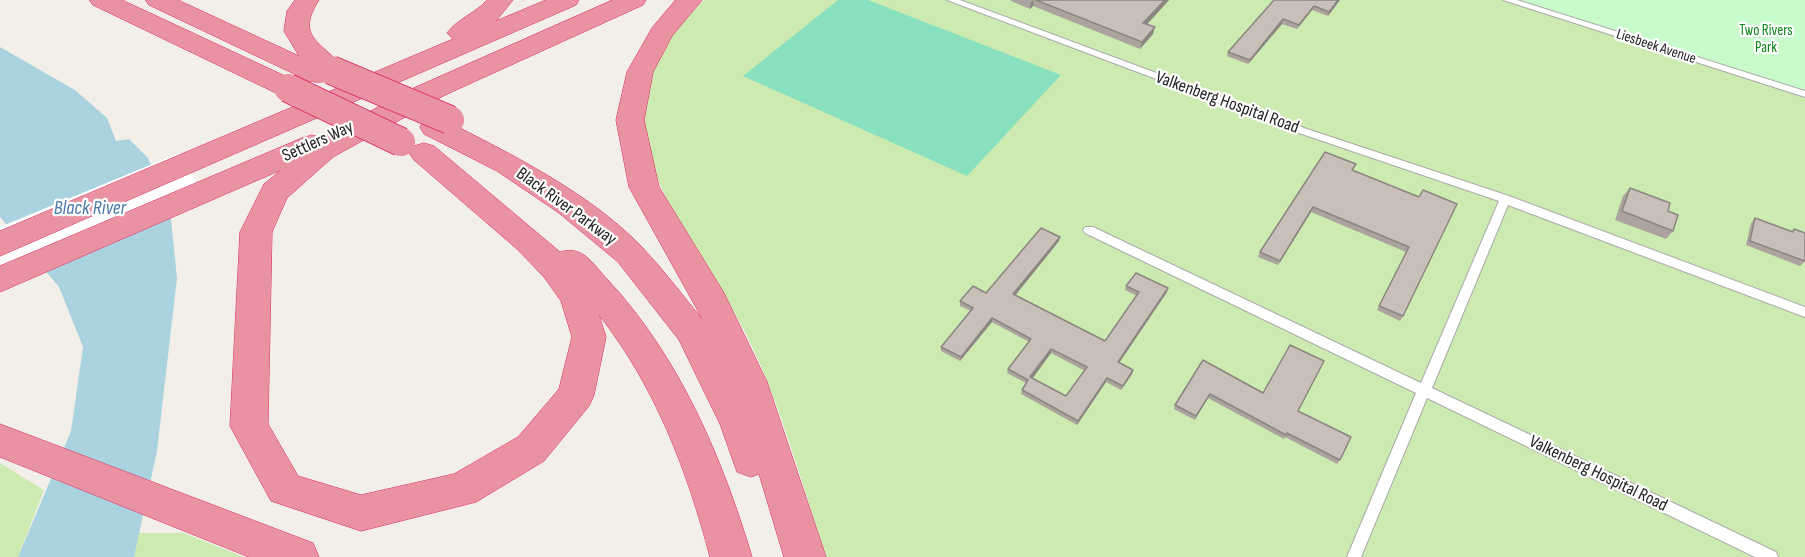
<!DOCTYPE html>
<html>
<head>
<meta charset="utf-8">
<style>
	body { margin:0 }
	canvas { display:block; background:#f2efe9 }
</style>
</head>
<body>
<canvas width="1805" height="557"></canvas>
<script>
const c = document.querySelector('canvas').getContext('2d');
c.lineJoin = 'round';
function paint(path, color) {
  c.fillStyle = color;
  c.fill(path, 'evenodd');
}
function trace(path, color, width, dash) {
  c.strokeStyle = color;
  c.lineWidth = width;
  c.lineCap = dash ? 'butt' : 'round';
  c.setLineDash(dash || []);
  c.stroke(path);
}
function label(font, color, halo, rows, align = 'center') {
  c.font = font + ' "Sofia Sans Condensed",sans-serif';
  c.lineWidth = 4.5;
  c.setLineDash([]);
  c.textBaseline = 'middle';
  c.strokeStyle = halo;
  c.fillStyle = color;
  for (const [text, x, y, turn = 0] of rows) {
    c.save();
    c.translate(x, y);
    c.rotate((+turn || 0) * Math.PI / 180);
    c.textAlign = isNaN(turn) ? turn : align;
    if (halo) c.strokeText(text, 0, 0);
    c.fillText(text, 0, 0);
    c.restore();
  }
}
const grass = new Path2D(`
	M704,0H1805V557H826C801,481 780,401 744,330C685,213 574,122 704,0Z
	M0,463L44,490L18,557H0Z
	M139,533H184L244,557H134Z`);
const park = new Path2D(`
	M1508,0H1805V94Z`);
const pitch = new Path2D(`
	M838,0H868L1061,75L967,176L743,76Z`);
const water = new Path2D(`
	M0,47L75,90L107,118L116,141L129,139L148,158L170,210L177,278L157,451L134,557H18L71,431L83,347L59,287L0,217Z`);
const pier = new Path2D(`
	M179,153L208,201L0,271V227Z`);
const service = new Path2D(`
	M947,0H960L1307,129L1509,196L1805,307V317L1508,205L1432,388L1776,552L1778,557H1755L1427,398L1361,557H1347L1416,393L1085,233L1083,230L1085,227H1093L1421,383L1499,201L1299,133Z
	M1503,0H1517L1805,91V97Z`);
const motorway = new Path2D(`
	M90,0H122L298,82L302,88L298,94L288,97L278,94L93,5Z
	M146,0H178L299,56L284,31L287,11L295,0H319C293,40 326,42 344,70C337,81 322,84 309,81L149,5Z
	M487,0H513L496,21L546,0H579L576,5L0,256V231L453,39L447,33C457,19 476,13 487,0Z
	M613,0H646L643,5L445,95L333,157L287,198L272,232L268,424L298,476L361,495L454,474L518,437L559,389L572,337L561,301L544,277L517,249L414,160L409,153L414,146L424,143L434,146L560,252C583,245 593,264 607,279C679,356 722,457 752,557H710C687,470 655,386 599,315L606,337L594,395L589,406L544,461L476,502L361,531L271,501L230,426L240,232L264,184L281,170L0,292V266L302,138L312,135L322,138L407,91Z
	M676,0H702L672,36L653,72L644,120L659,187L724,293L767,382L826,557H784L759,474L751,477L737,472L720,424L679,340L618,262L559,213L497,171L424,134L420,127L424,120L434,118L444,120C511,154 588,192 641,246C663,269 683,296 703,320L629,187L616,120L627,72L652,28Z
	M0,424L313,543L319,557H249L0,457Z`);
const motorwayBridge = new Path2D(`
	M331,70L450,120
	M288,88L401,142`);
const wall = new Path2D(`
	M1011,0H1169L1147,24L1153,34L1140,49L1033,6L1030,9L1011,1Z
	M1274,0H1340L1328,16L1312,10L1297,29L1282,24L1248,64L1227,56L1228,52Z
	M1352,170L1419,197L1403,316L1400,321L1377,310L1406,252L1311,212L1278,265L1258,257L1260,252Z
	M1630,188L1668,211L1673,231L1666,239L1615,220L1623,196Z
	M1755,218L1791,232L1794,229L1805,261L1800,266L1746,245L1751,223Z
	M1059,241L1015,296L1105,341L1137,296L1125,290L1126,286L1167,292L1119,363L1132,374L1121,390L1106,382L1077,425L1021,394L1022,390L1026,383L1007,373L1008,369L1029,342L992,322L960,361L941,351V347L971,311L960,306V301L986,293ZM1051,353L1085,371L1066,396L1032,378Z
	M1203,360L1298,411L1340,460L1337,464L1285,437L1284,439L1208,398L1195,420L1174,409L1175,405Z`);
const shadedWall = new Path2D(`
	M1034,0L1033,6L1030,9L1031,2Z
	M1165,0H1169L1142,30L1143,23Z
	M1338,0H1340L1328,16L1329,12Z
	M1314,6L1312,10L1297,29L1299,25Z
	M1283,19L1282,24L1248,64L1250,60Z
	M1155,27L1153,34L1140,49L1142,42Z
	M1313,207L1311,212L1278,265L1280,261Z
	M1060,237L1059,241L1012,299L1013,294Z
	M1168,288L1167,292L1117,366L1118,362Z
	M992,318V322L960,361L961,357Z
	M1051,349V353L1030,382V377Z
	M1133,370L1132,374L1121,390L1123,386Z
	M1107,378L1106,382L1077,425L1078,421Z`);
const building = new Path2D(`
	M1036,0H1165L1143,23L1155,27L1142,42Z
	M1274,0H1338L1329,12L1314,6L1299,25L1283,19L1250,60L1228,52Z
	M1325,152L1356,164L1352,170L1419,197L1423,190L1457,204L1403,316L1379,306L1409,247L1313,207L1280,261L1260,252Z
	M1630,188L1670,203L1668,211L1678,215L1673,231L1622,211Z
	M1755,218L1793,232L1794,229L1805,233V261L1750,241Z
	M1041,228L1060,237L1013,294L1105,341L1139,292L1126,286L1136,273L1168,288L1118,362L1133,370L1123,386L1107,378L1078,421L1022,390L1028,380L1008,369L1031,339L992,318L961,357L941,347L973,308L960,301L973,286L986,293ZM1051,349L1087,367L1066,396L1030,377Z
	M1290,345L1324,361L1298,411L1351,437L1340,460L1287,433L1286,435L1210,394L1196,416L1175,405L1203,360L1263,393Z`);
const farParknames = [
	["Two Rivers",1766,31],
	["Park",1766,48]
];
const farStreetnames = [
	["Liesbeek Avenue",1656,47,18]
];
const streetNames = [
	["Valkenberg Hospital Road",1227,103,20],
	["Settlers Way",318,142,-24],
	["Black River Parkway",566,207,36],
	["Valkenberg Hospital Road",1598,474,26]
];
const waterNames = [
	["Black River",90,209]
];
paint(grass, '#cdebb0');
paint(park, '#c8facc');
paint(pitch, '#88e0be');
paint(water, '#aad3df');
paint(pier, '#fff');
trace(service, '#a9a9a9', 2);
trace(motorway, '#dc2a67', 1);
paint(service, '#fff');
paint(motorway, '#e892a2');
trace(motorwayBridge, '#dc2a67', 30, []);
trace(motorwayBridge, '#e892a2', 28);
paint(wall, '#aba49e');
paint(shadedWall, '#8b8681');
paint(building, '#c7bfb8');
trace(building, '#8b8681', 1.5);
label('15px', '#0c8416', '#fff', farParknames);
label('15px', '#222', '#fff', farStreetnames);
label('18px', '#222', '#fff', streetNames);
label('italic 20px', '#4a7aab', '#fff', waterNames);
</script>
</body>
</html>
